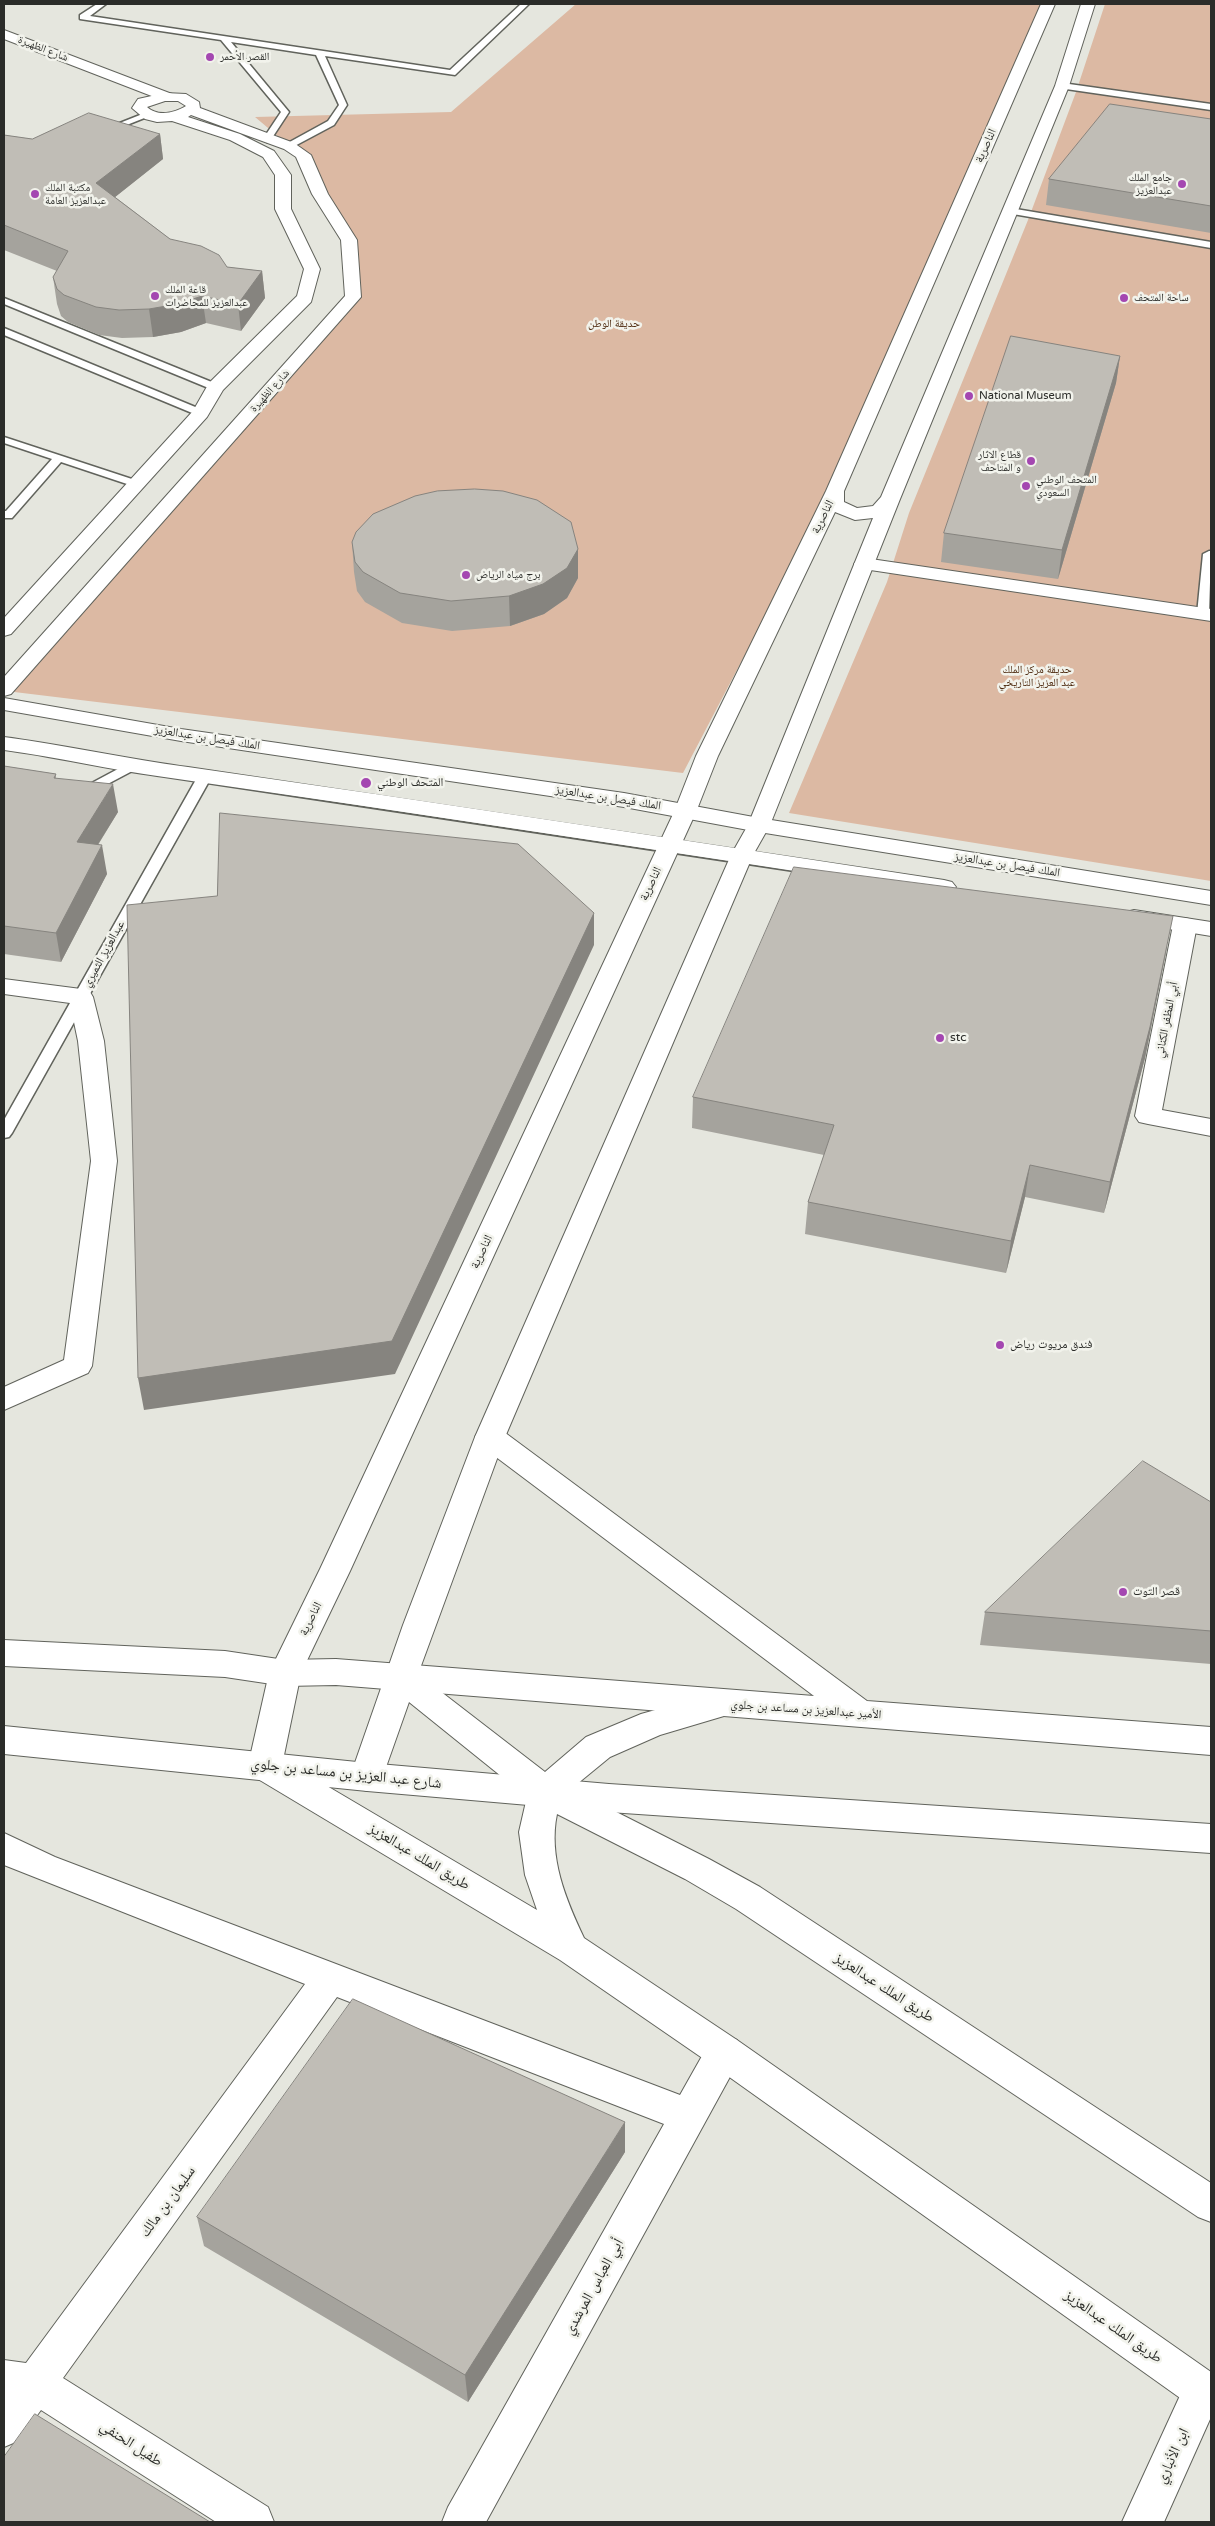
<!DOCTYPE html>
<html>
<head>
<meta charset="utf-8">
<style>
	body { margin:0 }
	#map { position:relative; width:1215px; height:2526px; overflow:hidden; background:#e5e6de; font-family:"Varela Round",sans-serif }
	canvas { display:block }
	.frame { position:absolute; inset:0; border:5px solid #2b2c29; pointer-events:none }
</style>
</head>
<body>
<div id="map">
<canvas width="1215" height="2526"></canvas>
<div class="frame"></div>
</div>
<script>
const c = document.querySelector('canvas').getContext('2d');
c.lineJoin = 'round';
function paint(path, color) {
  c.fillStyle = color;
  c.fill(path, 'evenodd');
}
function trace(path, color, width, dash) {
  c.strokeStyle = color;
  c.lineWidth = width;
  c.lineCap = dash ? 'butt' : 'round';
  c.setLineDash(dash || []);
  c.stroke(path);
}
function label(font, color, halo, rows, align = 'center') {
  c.font = font + ' "Varela Round","Noto Naskh Arabic",sans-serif';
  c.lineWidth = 5;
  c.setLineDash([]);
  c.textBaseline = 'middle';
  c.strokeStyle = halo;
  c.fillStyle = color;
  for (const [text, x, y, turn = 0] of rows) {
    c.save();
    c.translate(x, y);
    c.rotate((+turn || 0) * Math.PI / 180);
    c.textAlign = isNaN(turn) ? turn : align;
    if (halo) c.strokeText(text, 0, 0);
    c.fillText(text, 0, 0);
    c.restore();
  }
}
const green = new Path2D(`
	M576,4H1044L831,490L683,773L6,691L349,296L345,239L299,154L255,117L451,112Z
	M1105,4H1211V881L789,813L887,582L909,513L1028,220L1076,92Z`);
const service = new Path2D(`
	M97,4H106L90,16L450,70L521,4H529L455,75L325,56L347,105L334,125L289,149L285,146L286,144L328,121L339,105L316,55L231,42L289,112L270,141L267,142L263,139L281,112L221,40L80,19V15Z
	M1062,83L1211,104V110L1059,88V84Z
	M145,113L152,115L109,132L102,130Z
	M1010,208L1211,242V248L1007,213L1005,211Z
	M4,298L219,385L220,387L215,390L211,389L4,304Z
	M4,328L205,411L206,413L201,416L197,415L4,335Z
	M4,437L141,482L143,484L137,487L133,486L61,462L12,518H4V511H6L52,459L4,443Z
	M1209,551H1211L1209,614L1203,618L1197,614L1203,554Z
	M131,762L137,766L136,769L85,796L80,797L73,793Z
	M205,772L212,776L12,1133L9,1137L4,1138V1120L198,776Z`);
const minor = new Path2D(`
	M4,30L172,94L174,97L167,101L162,100L4,39Z
	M864,558L1211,609V621L857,568L854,564L857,560Z
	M1185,918L1193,920L1197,925L1162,1110L1211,1119V1136L1148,1124L1139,1122L1135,1116L1173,925L1177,920Z
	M4,979L81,989L90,992L93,997L104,1041L117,1161L92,1366L88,1373L4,1410V1387L64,1360L91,1161L78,1041L70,1003L4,994Z
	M4,1833L55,1857L680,2095L711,2040L724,2035L737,2040L742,2052L737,2064L486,2522H442L448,2507L664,2124L337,1997L63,2378L268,2507L274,2522H216L41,2410L18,2441L4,2447V2360L26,2363L305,1984L4,1865Z
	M1203,2370L1211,2373V2417L1164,2522H1122L1189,2376Z`);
const tertiary = new Path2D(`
	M165,93L186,94L199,102L200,108L294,143L311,155L328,194L357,240L361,297L11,694L4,696V677L345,296L341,240L312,194L296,157L284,149L191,115L188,117L240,134L274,151L291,175V209L320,269L311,302L223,390L207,417L11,634L4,636V618L193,411L209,383L297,296L304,269L275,209V175L263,157L230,140L172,121L157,122L145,119L132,108L138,99ZM165,101H178L186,106C174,113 158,117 147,107Z
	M4,698L181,729L624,793L759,818L1211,891V905L759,832L624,807L181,741L4,710Z
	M4,737C66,745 126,759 188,767C440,803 692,841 944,880L952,882L956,887L952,892L944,894C684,854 424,814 164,777C110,770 58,757 4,750Z
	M1134,910L1211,922V936L1126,922L1122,917L1126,912Z`);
const secondary = new Path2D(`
	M1041,4H1055L844,491V502L857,508L873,506L881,497L1055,86L1081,4H1095L1069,86L900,499L770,825L753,855L505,1437L418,1674L545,1772L586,1737L641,1714L723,1691L734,1695L739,1704L734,1713L660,1735L610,1757L571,1789L709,1859L760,1887L1211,2183V2222L1198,2217L736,1909L685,1879L557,1814C548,1857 566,1900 584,1938L737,2040L1211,2372V2416L1197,2410L711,2064L560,1960L253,1776L248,1766L269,1673L320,1569L674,812L696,756L826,491ZM835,512L855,520L873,518L748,825L731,855L475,1437L403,1625L350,1777L355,1787L367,1791L379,1787L409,1702L527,1797L519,1832L525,1875L537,1910L283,1760L301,1673L350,1571L696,812L718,756Z`);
const primary = new Path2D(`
	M490,1426L500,1429L867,1701L1211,1727V1755L336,1685L285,1686L225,1677L4,1666V1640L225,1651L285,1660L336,1659L814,1696L480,1445L475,1437L480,1429Z
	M4,1726L367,1763L609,1784L1211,1824V1853L609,1812L367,1791L4,1754Z`);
const wall = new Path2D(`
	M1211,119V233L1046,205L1049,179Z
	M160,134L163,159L115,197L170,239L227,267L262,271L265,298L241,331L206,323L181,332L153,337L122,338L99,335L68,322L61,316L57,304L53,277L57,271L4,250V135L32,139Z
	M1120,356L1116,383L1058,579L941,562L944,533Z
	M352,542L578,549V578L567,598L544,614L510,626L452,631L402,623L365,602L357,591L354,572Z
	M4,766L56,774V778L118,812L98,845L107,874L61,962L4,954Z
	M1167,947L1145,1058L1104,1213L1025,1197L1006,1273L805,1234L808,1202L824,1155L692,1128L693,1097Z
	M1211,1502V1664L980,1645L985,1612Z
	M625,2152L468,2402L204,2246L197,2217Z`);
const shadedWall = new Path2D(`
	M160,134L163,159L100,209L96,183Z
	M262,271L265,298L241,331L238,304Z
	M202,296L206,323L181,332L153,337L149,309Z
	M1120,356L1116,383L1058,579L1062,550Z
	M578,549V578L567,598L544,614L510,626L509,596Z
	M113,784L118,812L82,870L77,842Z
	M102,845L107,874L61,962L56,933Z
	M594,913V945L395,1374L144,1410L138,1378Z
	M1167,947L1145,1058L1104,1213L1110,1182Z
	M1030,1165L1025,1197L1006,1273L1011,1241Z
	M625,2122V2152L468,2402L465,2375Z`);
const building = new Path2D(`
	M1110,104L1211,119V206L1049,179Z
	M89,113L160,134L96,183L170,239L201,246L219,255L227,267L262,271L238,304L202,296L178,304L149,309L119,310L96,307L64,295L57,289L53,277L68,251L4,225V135L32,139Z
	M1011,336L1120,356L1062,550L944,533Z
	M475,489L503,491L537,500L571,522L578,549L567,568L543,584L509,596L451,601L400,593L363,572L355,562L352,542L356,532L373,514L415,496L437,491Z
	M4,766L56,774L54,778L113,784L77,842L102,845L56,933L4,926Z
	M220,813L518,844L594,913L392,1341L138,1378L127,905L217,896Z
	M794,867L1173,916L1150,1027L1110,1182L1030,1165L1011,1241L808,1202L834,1125L693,1097Z
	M1143,1461L1211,1502V1631L985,1612Z
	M353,1999L625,2122L465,2375L197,2217Z
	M35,2414L210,2522H4V2457Z`);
const markers = [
	[210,57,5,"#a447b1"],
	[1182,184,5,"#a447b1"],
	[35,194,5,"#a447b1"],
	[155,296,5,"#a447b1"],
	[1124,298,5,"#a447b1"],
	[969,396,5,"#a447b1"],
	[1031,461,5,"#a447b1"],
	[1026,486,5,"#a447b1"],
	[466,575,5,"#a447b1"],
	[366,783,6,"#a447b1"],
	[940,1038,5,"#a447b1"],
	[1000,1345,5,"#a447b1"],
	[1123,1592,5,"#a447b1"]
];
const farStreetnames = [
	["شارع الظهيرة",43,49,21],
	["شارع الظهيرة",270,391,-48]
];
const farPoinames = [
	["القصر الأحمر",220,57],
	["جامع الملك",1172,178,"right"],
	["عبدالعزيز",1172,191,"right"],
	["مكتبة الملك",45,188],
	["عبدالعزيز العامة",45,201],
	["قاعة الملك",165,290],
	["عبدالعزيز للمحاضرات",165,303],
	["ساحة المتحف",1134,298],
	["National Museum",979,396],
	["قطاع الاثار",1021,455,"right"],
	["و المتاحف",1021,468,"right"],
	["المتحف الوطني",1036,480],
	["السعودي",1036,493],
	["برج مياه الرياض",476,575]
];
const farParknames = [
	["حديقة الوطن",614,324],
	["حديقة مركز الملك",1037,670],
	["عبد العزيز التاريخي",1037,683]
];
const streetNames = [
	["الناصرية",986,146,-66],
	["الناصرية",823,517,-64],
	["الملك فيصل بن عبدالعزيز",207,738,9],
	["الملك فيصل بن عبدالعزيز",608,798,9],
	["الملك فيصل بن عبدالعزيز",1007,865,9],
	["الناصرية",651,884,-65],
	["عبدالعزيز الثميري",104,954,-61],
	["أبي المظفر الكناني",1167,1020,-79],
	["الناصرية",482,1252,-65],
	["الناصرية",311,1619,-64],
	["الأمير عبدالعزيز بن مساعد بن جلوي",806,1710,4]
];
const poiNames = [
	["المتحف الوطني",377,783],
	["stc",950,1038],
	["فندق مريوت رياض",1010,1345],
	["قصر التوت",1133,1592]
];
const nearStreetnames = [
	["شارع عبد العزيز بن مساعد بن جلوي",346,1774,6],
	["طريق الملك عبدالعزيز",419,1857,31],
	["طريق الملك عبدالعزيز",884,1988,33],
	["سليمان بن مالك",168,2202,-54],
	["أبي العباس المرشدي",594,2287,-61],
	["طريق الملك عبدالعزيز",1113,2327,35],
	["طفيل الحنفي",131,2444,33],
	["ابن الأنباري",1173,2456,-65]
];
paint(green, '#dcb9a3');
trace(service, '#61635c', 3);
trace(minor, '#61635c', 2);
trace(tertiary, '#61635c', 2);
trace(secondary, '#61635c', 2);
trace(primary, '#61635c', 2);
paint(service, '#fff');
paint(minor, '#fff');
paint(tertiary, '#fff');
paint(secondary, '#fff');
paint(primary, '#fff');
paint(wall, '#a5a39d');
paint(shadedWall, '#86847f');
paint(building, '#c0bdb6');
trace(building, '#86847f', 1);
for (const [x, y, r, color] of markers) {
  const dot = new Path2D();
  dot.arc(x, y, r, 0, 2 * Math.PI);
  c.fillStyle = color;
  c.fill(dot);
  trace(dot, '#f2f3ec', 2);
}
label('11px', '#2b2c29', '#f2f3ec', farStreetnames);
label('11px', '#2b2c29', '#f2f3ec', farPoinames, 'left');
label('11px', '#4c280d', '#f2f3ec', farParknames);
label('12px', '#2b2c29', '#f2f3ec', streetNames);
label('12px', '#2b2c29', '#f2f3ec', poiNames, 'left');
label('15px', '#2b2c29', '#f2f3ec', nearStreetnames);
</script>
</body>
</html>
